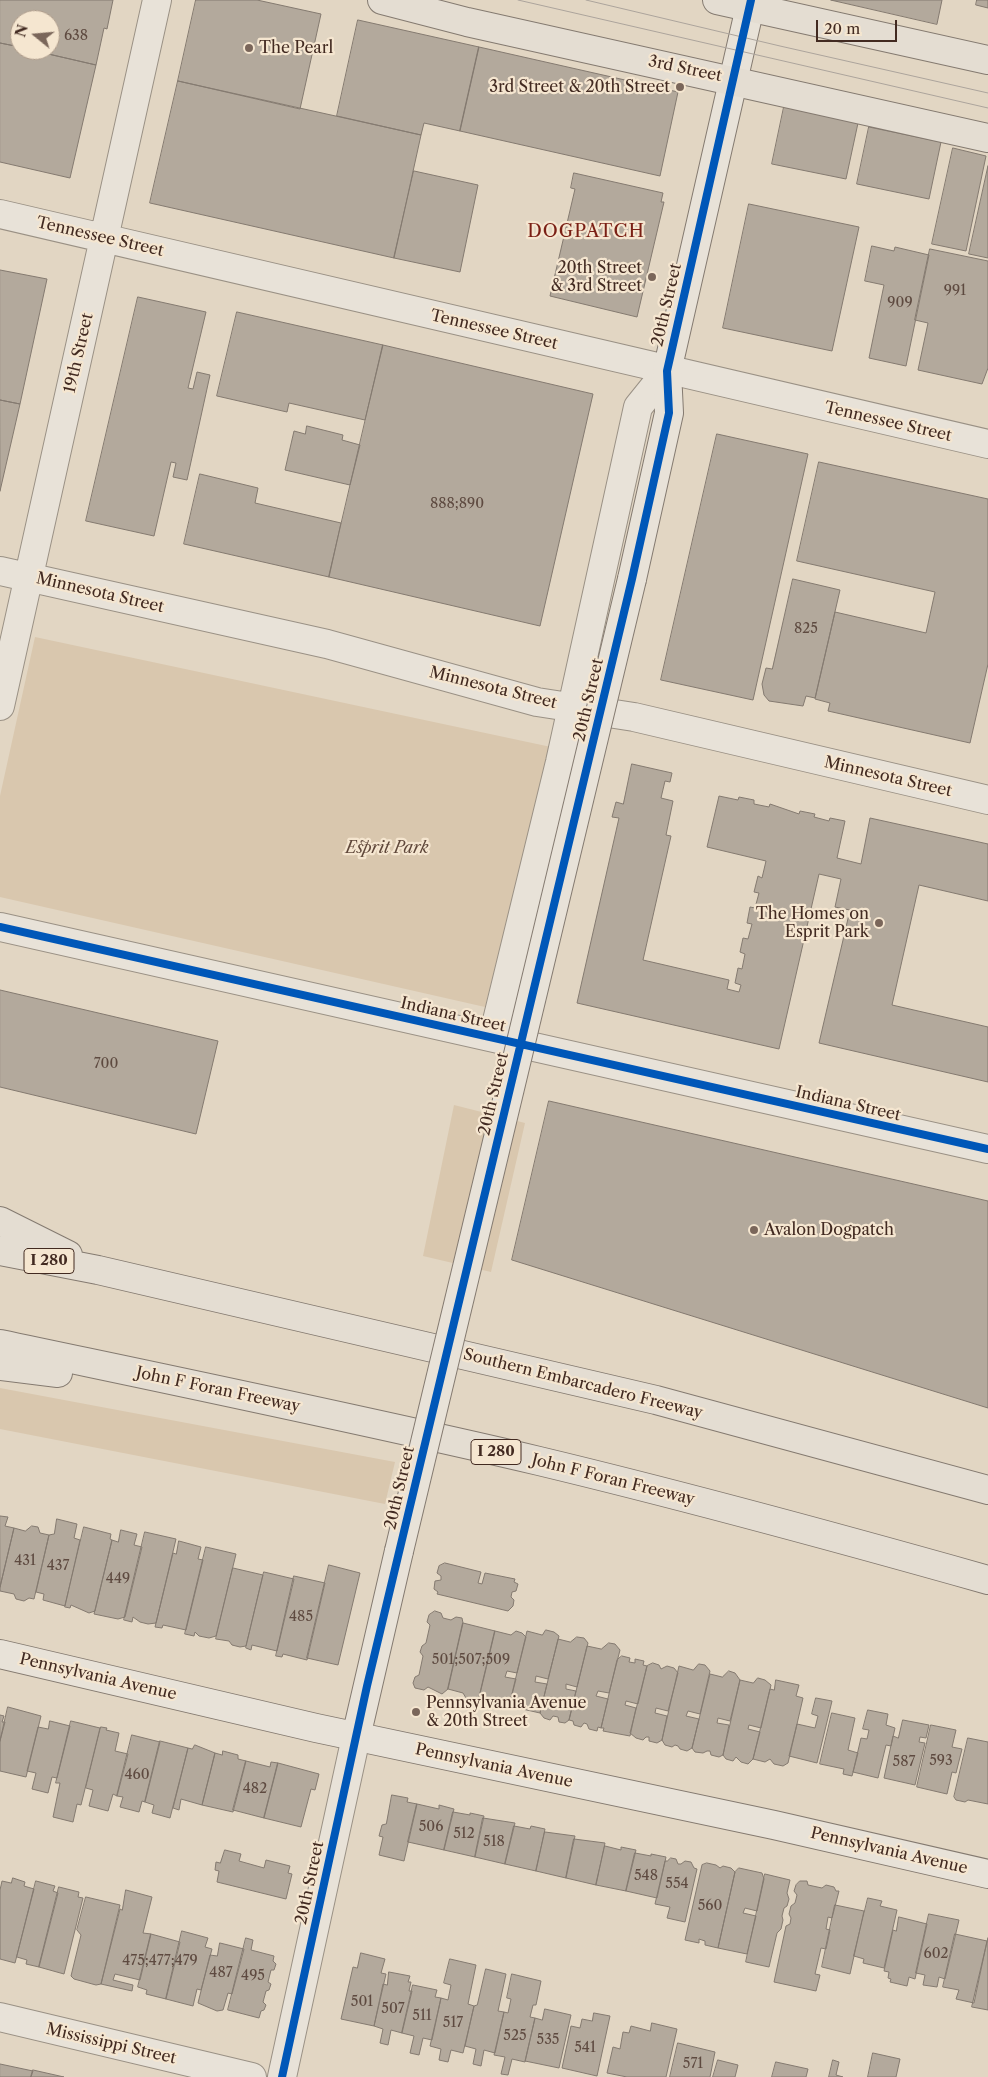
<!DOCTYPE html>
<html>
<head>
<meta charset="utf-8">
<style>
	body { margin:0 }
	#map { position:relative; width:988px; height:2077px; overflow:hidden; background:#e2d6c3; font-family:"Libre Caslon Text",serif }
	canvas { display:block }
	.north { position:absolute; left:10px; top:10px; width:50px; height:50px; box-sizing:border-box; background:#f5e6d0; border:1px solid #ad9b8a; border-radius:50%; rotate:287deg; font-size:14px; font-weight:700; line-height:20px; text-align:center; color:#422a21 }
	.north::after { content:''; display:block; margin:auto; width:18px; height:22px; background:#7a665a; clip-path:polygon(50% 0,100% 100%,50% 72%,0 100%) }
	.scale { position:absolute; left:816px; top:20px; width:81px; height:22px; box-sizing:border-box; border:2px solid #422a21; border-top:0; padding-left:6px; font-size:15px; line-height:18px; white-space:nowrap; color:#422a21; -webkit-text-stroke:4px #f5e6d0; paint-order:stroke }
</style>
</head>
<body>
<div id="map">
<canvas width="988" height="2077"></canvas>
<div class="north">N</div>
<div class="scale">20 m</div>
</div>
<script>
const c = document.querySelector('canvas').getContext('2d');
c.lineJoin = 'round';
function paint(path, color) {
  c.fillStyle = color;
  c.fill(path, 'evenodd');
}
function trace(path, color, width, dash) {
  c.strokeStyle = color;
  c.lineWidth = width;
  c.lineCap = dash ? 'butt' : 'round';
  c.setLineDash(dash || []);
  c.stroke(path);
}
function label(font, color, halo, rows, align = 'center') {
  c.font = font + ' "Libre Caslon Text",serif';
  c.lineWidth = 4.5;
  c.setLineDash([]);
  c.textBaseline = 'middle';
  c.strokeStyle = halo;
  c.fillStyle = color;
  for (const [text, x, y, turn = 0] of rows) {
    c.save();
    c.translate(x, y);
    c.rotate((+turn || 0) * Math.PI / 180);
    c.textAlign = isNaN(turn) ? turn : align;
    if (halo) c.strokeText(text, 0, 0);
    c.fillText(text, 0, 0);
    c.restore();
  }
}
const green = new Path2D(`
	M35,637L551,747L485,1007L0,897V796Z
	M454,1105L525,1123L491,1272L423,1256Z
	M0,1388L395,1462L385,1504L0,1429Z`);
const building = new Path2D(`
	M0,0H113L107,29L104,28L96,65L31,50H50V20H20V47L0,43Z
	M196,0H257L321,14L300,109L178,81Z
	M831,0H942L937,24Z
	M977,0H988V8L976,5Z
	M358,20L479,47L460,131L424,123L421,135L337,116Z
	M0,43L20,47V50H31L96,65L70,178L0,162Z
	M479,47L678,92L660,176L460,131Z
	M178,81L421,135L394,258L150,203Z
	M784,107L858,123L846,179L772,164Z
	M869,127L941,142L929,199L857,184Z
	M953,148L986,156L966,251L932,244Z
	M988,166V258L969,254Z
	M414,171L478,185L460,272L394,258Z
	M574,173L663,193L661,202H664L637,317L550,296L575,189L571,188Z
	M749,204L859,227L832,351L723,328Z
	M872,246L894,251L895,247L929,255L906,366L869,358L884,285L865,281Z
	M930,249L988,261V368L982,384L918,370L928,323L915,320Z
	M0,270L47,279L20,404L0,400Z
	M138,297L206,312L188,388L193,389L197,372L210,375L187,480L173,477L176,463L171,462L154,536L86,521Z
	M237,312L383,345L365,420L289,403L287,412L217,396Z
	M383,345L593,394L540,626L329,577Z
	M0,400L20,404L0,491Z
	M307,426L343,435L342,440L360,445L350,485L285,470L294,431L305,434Z
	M717,434L808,454L753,700L661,680Z
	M819,462L988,499V664L970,743L828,711L830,703L815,699L835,612L926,633L935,592L797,561Z
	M200,474L258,488L255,503L341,523L329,577L184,544Z
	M793,579L840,590L815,698L806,696L803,706L769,701L764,695L762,684L766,668L772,669Z
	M632,764L672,773L670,782L665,781L661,798L673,801L666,835L671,836L643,960L729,980L727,989L739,992L741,985L735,983L738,968L742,969L745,954L740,952L743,938L748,939L752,924L747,923L750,907L755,908L759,893L754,892L758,876L762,878L766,861L707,847L719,796L738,800L739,797L754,800V804L769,807L770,804L799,814L800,811L815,814L814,817L829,821L830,818L845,821L837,858L861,864L870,818L988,844V901L919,885L892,1005L988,1027V1082L819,1043L850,910L835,907L841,879L819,874L779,1049L577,1003L619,818L612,817L616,802L623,804Z
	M0,990L218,1041L196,1134L0,1087Z
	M549,1101L988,1201V1408L512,1260Z
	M0,1516L8,1517L5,1526L14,1528L0,1587Z
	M57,1519L77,1524L74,1538L80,1540L65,1606L43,1600L44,1594L36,1592L49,1535L54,1534Z
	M32,1526L38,1527L40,1533L49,1535L34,1599L29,1598L24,1601L16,1599L14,1594L0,1591V1587L14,1528L25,1531Z
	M84,1527L111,1534L110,1539L112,1540L95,1611L89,1613L71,1605L70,1608L65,1607Z
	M121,1530L137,1534L134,1545L142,1547L125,1617L118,1619L94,1614L112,1540L118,1542Z
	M145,1532L176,1539L156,1623L148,1624L140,1622L133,1617L132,1622L124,1620Z
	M179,1541L201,1547L198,1559L203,1560L186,1630L163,1625L162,1628L155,1627L173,1553L176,1554Z
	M206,1547L236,1554L216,1636L209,1638L199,1636L195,1632L194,1636L185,1634Z
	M445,1563L481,1572L478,1583L482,1584L485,1573L515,1579L514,1582L518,1584L516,1591L512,1592L511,1597L514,1600L513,1606L508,1611L437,1594L438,1592L434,1589L435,1581L441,1580V1576L437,1573L439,1566Z
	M329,1565L360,1573L338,1665L307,1658Z
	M233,1568L263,1575L246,1646L240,1647L232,1645L229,1641L216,1639Z
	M264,1572L294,1579L277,1651L252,1645L251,1650L246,1648Z
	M294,1576L325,1583L307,1660L283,1654L282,1657L276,1656Z
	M435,1611L441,1613L443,1618L451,1620L456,1617L462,1618L463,1623L448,1689L442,1694L428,1687L424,1690L415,1688L413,1683L415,1677L419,1675L423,1656L420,1652L422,1646L426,1643L430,1625L427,1622L429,1615Z
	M463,1623L495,1631L479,1698L475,1700L466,1698L463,1693L448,1689Z
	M546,1630L554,1632L559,1636L548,1679L536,1676L535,1682L547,1684L540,1713L509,1706L527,1631L542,1635Z
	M495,1631L511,1635L516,1631L522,1633L526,1637L517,1673L507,1671L505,1677L516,1679L509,1706L505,1708L499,1706L494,1702L489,1705L483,1704L479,1698Z
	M577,1637L584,1638L588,1643L577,1687L566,1684V1689L576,1691L569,1720L565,1723L559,1722L558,1717L553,1716L550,1720L544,1718L540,1713L558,1639L570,1642Z
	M609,1643L615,1644L620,1650L609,1693L598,1691L596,1696L608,1699L601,1728L598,1727L597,1731L589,1729L587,1724L584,1723L581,1727L574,1725L573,1721L569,1720L587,1646L601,1649Z
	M622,1656L630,1658L629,1662L635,1663V1659L644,1661L643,1665L647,1666L638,1704L626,1701L625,1705L636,1708L630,1736L603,1731L604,1728H601L617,1660Z
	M653,1663L659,1665L661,1669L667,1666L674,1668L678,1673L668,1711L656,1708L655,1713L667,1716L662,1740L657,1743L649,1741V1737H646L643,1740L636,1738L630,1733L647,1666Z
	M699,1664L705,1665L710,1671L700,1714L688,1711L686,1716L699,1719L692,1748L687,1751L680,1749L678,1746L675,1745L672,1747L665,1745L662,1740L679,1666L693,1670Z
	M729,1671L735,1673L740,1680L730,1721L718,1718L717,1723L729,1725L723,1755L719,1757L711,1755L710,1751H707L703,1753L695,1752L692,1748L710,1674L722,1677Z
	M758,1678L765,1680L771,1685L761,1728L749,1725L748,1729L760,1732L753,1759L748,1764L741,1762L736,1757L733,1761L726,1759L723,1755L740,1680L753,1683Z
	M776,1680L799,1685L796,1696L803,1698L788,1763L783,1766L774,1764L770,1759L765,1762L753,1759L770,1689L774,1690Z
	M816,1698L832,1701L817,1763L789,1756L797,1724L815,1728L818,1716L812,1714Z
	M8,1707L41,1716L26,1777L0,1771V1741Z
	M868,1710L888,1714L886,1725L895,1728L891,1746L886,1745L878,1778L853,1772L861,1738L867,1739L869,1730L863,1729Z
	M832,1713L855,1718L848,1750L858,1753L852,1776L843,1774L844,1769L820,1764Z
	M0,1715L4,1716L2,1722H5L0,1741Z
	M903,1720L929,1725L926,1738L920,1737L919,1742L925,1743L915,1785L884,1778L893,1736L898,1738Z
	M50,1721L70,1726L57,1778L52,1777L48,1793L32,1789L36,1773L27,1771L38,1727L48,1729Z
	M71,1721L100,1728L81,1805L77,1804L73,1822L53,1817L60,1783H56Z
	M931,1725L956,1730L952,1747L962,1749L956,1773L952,1772L947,1794L917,1787Z
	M101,1727L107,1728L106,1730L119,1733L115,1751L128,1754L117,1796L113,1794L108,1811L89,1806L93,1790L86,1788Z
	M132,1735L160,1742L145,1802L142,1801L139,1812L120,1807L123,1797L117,1796Z
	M968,1738L988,1742V1804L968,1800L965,1802L956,1800L954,1797Z
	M160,1741L188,1748L170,1818L152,1813L154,1805L145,1802Z
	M195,1745L215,1753L202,1805L181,1799L179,1810L173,1808L188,1748L192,1749Z
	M223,1751L238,1755V1759L246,1761L233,1812L202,1805L215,1753L222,1755Z
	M246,1761L270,1767L271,1762L278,1763L264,1818L233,1810Z
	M278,1763L319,1774L315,1790L311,1789L301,1827L264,1818Z
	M392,1795L408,1798L407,1802L417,1804L404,1861L379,1855L383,1837L379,1836L382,1825L386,1824Z
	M417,1804L439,1809V1805L454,1809L444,1850L408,1842Z
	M453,1812L470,1815V1813L484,1816L475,1857L444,1850Z
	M483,1818L515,1823L505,1864L475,1857Z
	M514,1826L530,1829L531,1826L545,1829L536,1871L505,1864Z
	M545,1832L575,1836L566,1878L536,1871Z
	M574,1839L605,1843L596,1885L566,1878Z
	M605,1846L621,1850V1847L636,1850L626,1891L596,1885Z
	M225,1850L241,1854L239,1861L264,1868L266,1860L290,1866L288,1873L292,1874L286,1899L217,1882L219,1871L215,1870L216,1862L220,1863Z
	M635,1853L651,1856V1854L666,1857L657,1898L626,1891Z
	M671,1858L676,1859L678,1864H681L685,1861L691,1862L694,1868L697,1869L685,1922L667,1918L670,1907L655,1904L665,1861H667Z
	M707,1863L716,1865L720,1868L723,1866L731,1868L735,1872L718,1948L705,1945V1941L699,1939V1943L685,1940L702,1865Z
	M739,1868L762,1873L764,1879L757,1911L745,1908L743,1913L756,1916L747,1954L718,1948L735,1872Z
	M765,1874L790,1880L787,1893L789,1899L787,1906L784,1908L782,1916L783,1920L781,1929L777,1933L769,1967L746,1962Z
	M13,1878L25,1882L24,1886L34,1889L15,1963L0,1959V1890L2,1881L11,1883Z
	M36,1881L55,1886L53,1891L58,1893L39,1967L26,1964L27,1960L17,1957Z
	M800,1881H807L808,1885L822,1888L826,1885L834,1887L836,1891H839L832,1918L828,1917L826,1929L830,1930L826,1949L821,1948L815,1974L820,1975L816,1991L774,1982L786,1926L790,1924L791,1918L789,1914L791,1906L795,1903L797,1895L794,1891L796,1885Z
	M59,1887L79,1892L78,1897L83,1898L64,1974L39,1967Z
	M126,1890L152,1897L143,1933L151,1934L140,1980L115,1974L113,1980L133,1985L132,1991L101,1984L120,1909L122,1910Z
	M86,1897L120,1905L101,1984L96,1985L74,1979L71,1976L81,1935L77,1930Z
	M868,1898L882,1901L880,1906L897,1910L884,1968L863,1963L864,1959L854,1956Z
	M835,1905L864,1911L850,1974L822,1967Z
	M929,1914L959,1920L945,1979L939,1977L937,1987L923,1985L925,1975L916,1973Z
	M899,1917L927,1924L915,1979L909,1977L907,1986L890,1982L891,1979L888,1978L889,1972L884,1971L893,1930L896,1931Z
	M182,1931L208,1938L205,1947L212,1949L201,1990L197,1989L193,2006L166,1999Z
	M151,1934L180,1942L166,1999L146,1994L147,1990L138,1987Z
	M955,1934L987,1941L974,2003L956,1999L959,1990L943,1987Z
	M246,1938L253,1940L251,1950L274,1956L273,1961L276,1964L274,1970H271L268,1982L271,1984L269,1990L266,1991L263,2002L266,2005L264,2010L261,2011L259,2018L228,2010Z
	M988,1938V2010L972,2007Z
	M220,1943L244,1949L232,1994L228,1993L223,2010L217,2011L198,2003L210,1955L217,1956Z
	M361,1953L385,1959L381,1973L386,1974L374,2026L341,2019L353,1967L357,1968Z
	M450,1959L476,1965L468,2004L474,2006L463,2053L451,2050L448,2062L439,2060L441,2049L430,2046L441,1998L448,2000L451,1985L444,1983Z
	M486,1969L506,1974L498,2011L504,2012L495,2053L484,2050L481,2066L473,2064L476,2049L465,2046L474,2006L477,2005Z
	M389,1972L410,1976L408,1982H411L409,1991H412L402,2033L391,2030L388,2045L380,2043L383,2029L374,2026L383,1984L387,1985Z
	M512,1974L541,1981L536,2005H533L530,2017L535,2018L525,2062L512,2059L508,2075L501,2074L505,2057L494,2055L504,2012L508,2013L511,1999L507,1998Z
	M413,1985L437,1990L435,1997L441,1998L432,2040L423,2038L419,2055L410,2053L414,2036L402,2033Z
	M545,2009L571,2015L559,2068L525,2061L535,2018L542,2020Z
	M594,2013L610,2016L597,2076L562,2068L571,2026L580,2028L582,2019L592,2021Z
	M652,2023L677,2029L666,2077H627L607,2073L613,2047L620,2049L623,2032L629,2033L631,2026L650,2031Z
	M678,2043L715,2052L710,2077H670Z
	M873,2053L900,2059L896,2077H868Z
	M718,2060L738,2065L735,2077H713Z
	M833,2060L839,2062L836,2075L843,2077H829Z
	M776,2062L808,2069L806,2077H772Z
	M0,2064L33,2071L31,2077H0Z
	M33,2070L64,2077H31Z`);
const street = new Path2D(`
	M0,214L988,444
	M0,571L327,644L537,702L634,717L988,800
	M0,706L157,0
	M0,927L988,1149
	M493,1037L560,762L638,407L667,371
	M0,2017L252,2077
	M282,2077L356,1737`);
const secondary = new Path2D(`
	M632,579L669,413L667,371L750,7
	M0,1654L316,1728L774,1825L988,1874
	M356,1737L399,1551`);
const primary = new Path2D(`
	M382,0L467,22L988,138
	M717,0L988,60`);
const highway = new Path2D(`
	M0,1221L68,1255
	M0,1251L98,1270L656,1400L988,1490
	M0,1344C180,1382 360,1419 539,1461C689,1497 839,1538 988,1580
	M0,1366L58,1373`);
const tram = new Path2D(`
	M518,0L988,108
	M586,0L780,46L988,93`);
const secondaryBridge = new Path2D(`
	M399,1551L632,579`);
const cycleway = new Path2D(`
	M0,927L988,1149
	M282,2077L367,1686L632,579L669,413L667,371L751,0`);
const markers = [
	[249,48,5,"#7a665a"],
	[680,87,5,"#7a665a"],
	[652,277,5,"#7a665a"],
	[879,923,5,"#7a665a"],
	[754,1230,5,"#7a665a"],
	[416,1712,5,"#7a665a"]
];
const numberNames = [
	["638",76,36],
	["991",955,291],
	["909",900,303],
	["888;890",457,504],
	["825",806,629],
	["700",106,1064],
	["431",25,1561],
	["437",58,1566],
	["449",118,1579],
	["485",301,1617],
	["501;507;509",471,1660],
	["593",941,1761],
	["587",904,1762],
	["460",137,1775],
	["482",255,1789],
	["506",431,1827],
	["512",464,1834],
	["518",494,1842],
	["548",646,1876],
	["554",677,1884],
	["560",710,1906],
	["602",936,1954],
	["475;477;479",160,1961],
	["487",221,1973],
	["495",253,1976],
	["501",362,2002],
	["507",393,2009],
	["511",422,2016],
	["517",453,2023],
	["525",515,2036],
	["535",548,2040],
	["541",585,2048],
	["571",693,2064]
];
const shields = [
	[49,1261,50],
	[496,1452,50]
];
const shieldNames = [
	["I 280",49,1261],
	["I 280",496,1452]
];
const poiNames = [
	["The Pearl",259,48],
	["3rd Street & 20th Street",670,87,"right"],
	["20th Street",642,268,"right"],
	["& 3rd Street",642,286,"right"],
	["The Homes on",869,914,"right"],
	["Esprit Park",869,932,"right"],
	["Avalon Dogpatch",764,1230],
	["Pennsylvania Avenue",426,1703],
	["& 20th Street",426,1721]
];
const streetNames = [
	["3rd Street",685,69,12],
	["Tennessee Street",100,237,13],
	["20th Street",667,305,-77],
	["Tennessee Street",494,330,13],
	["19th Street",79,353,-77],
	["Tennessee Street",888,422,13],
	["Minnesota Street",100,593,13],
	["Minnesota Street",493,688,14],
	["20th Street",589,700,-77],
	["Minnesota Street",888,777,13],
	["Indiana Street",453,1015,13],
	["20th Street",494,1094,-77],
	["Indiana Street",848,1104,13],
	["Southern Embarcadero Freeway",583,1384,14],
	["John F Foran Freeway",218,1390,12],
	["John F Foran Freeway",613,1480,14],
	["20th Street",400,1488,-77],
	["Pennsylvania Avenue",98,1677,13],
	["Pennsylvania Avenue",494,1766,12],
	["Pennsylvania Avenue",889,1851,13],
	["20th Street",310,1883,-78],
	["Mississippi Street",111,2044,13]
];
const parkNames = [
	["Esprit Park",387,848]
];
const neighbourhoodNames = [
	["DOGPATCH",586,232]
];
paint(green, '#d9c7ae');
paint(building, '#b3a99c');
trace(building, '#847a70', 1);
trace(street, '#9a9185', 30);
trace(secondary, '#847a70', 30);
trace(primary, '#847a70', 30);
trace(highway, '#847a70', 30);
trace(street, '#e8e2d8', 28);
trace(secondary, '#e8e2d8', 28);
trace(primary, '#e4ddd2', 28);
trace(highway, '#e4ddd2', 28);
trace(tram, '#aca49c', 1);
trace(secondaryBridge, '#847a70', 30, []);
trace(secondaryBridge, '#e8e2d8', 28);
trace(cycleway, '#0057b8', 8);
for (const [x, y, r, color] of markers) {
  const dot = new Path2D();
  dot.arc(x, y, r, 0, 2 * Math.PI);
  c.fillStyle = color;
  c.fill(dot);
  trace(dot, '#f5e6d0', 2);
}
label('14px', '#5e4a40', null, numberNames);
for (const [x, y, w] of shields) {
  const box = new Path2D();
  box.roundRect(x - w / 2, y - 12.5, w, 25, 4);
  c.fillStyle = '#f5e6d0';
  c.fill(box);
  trace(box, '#422a21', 1);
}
label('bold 15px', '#422a21', null, shieldNames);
label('16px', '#422a21', '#f5e6d0', poiNames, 'left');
label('16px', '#422a21', '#f5e6d0', streetNames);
label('italic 16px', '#5f473a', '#f5e6d0', parkNames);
c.letterSpacing = '1px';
label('18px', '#7a1f14', '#f5e6d0', neighbourhoodNames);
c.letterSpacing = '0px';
</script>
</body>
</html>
